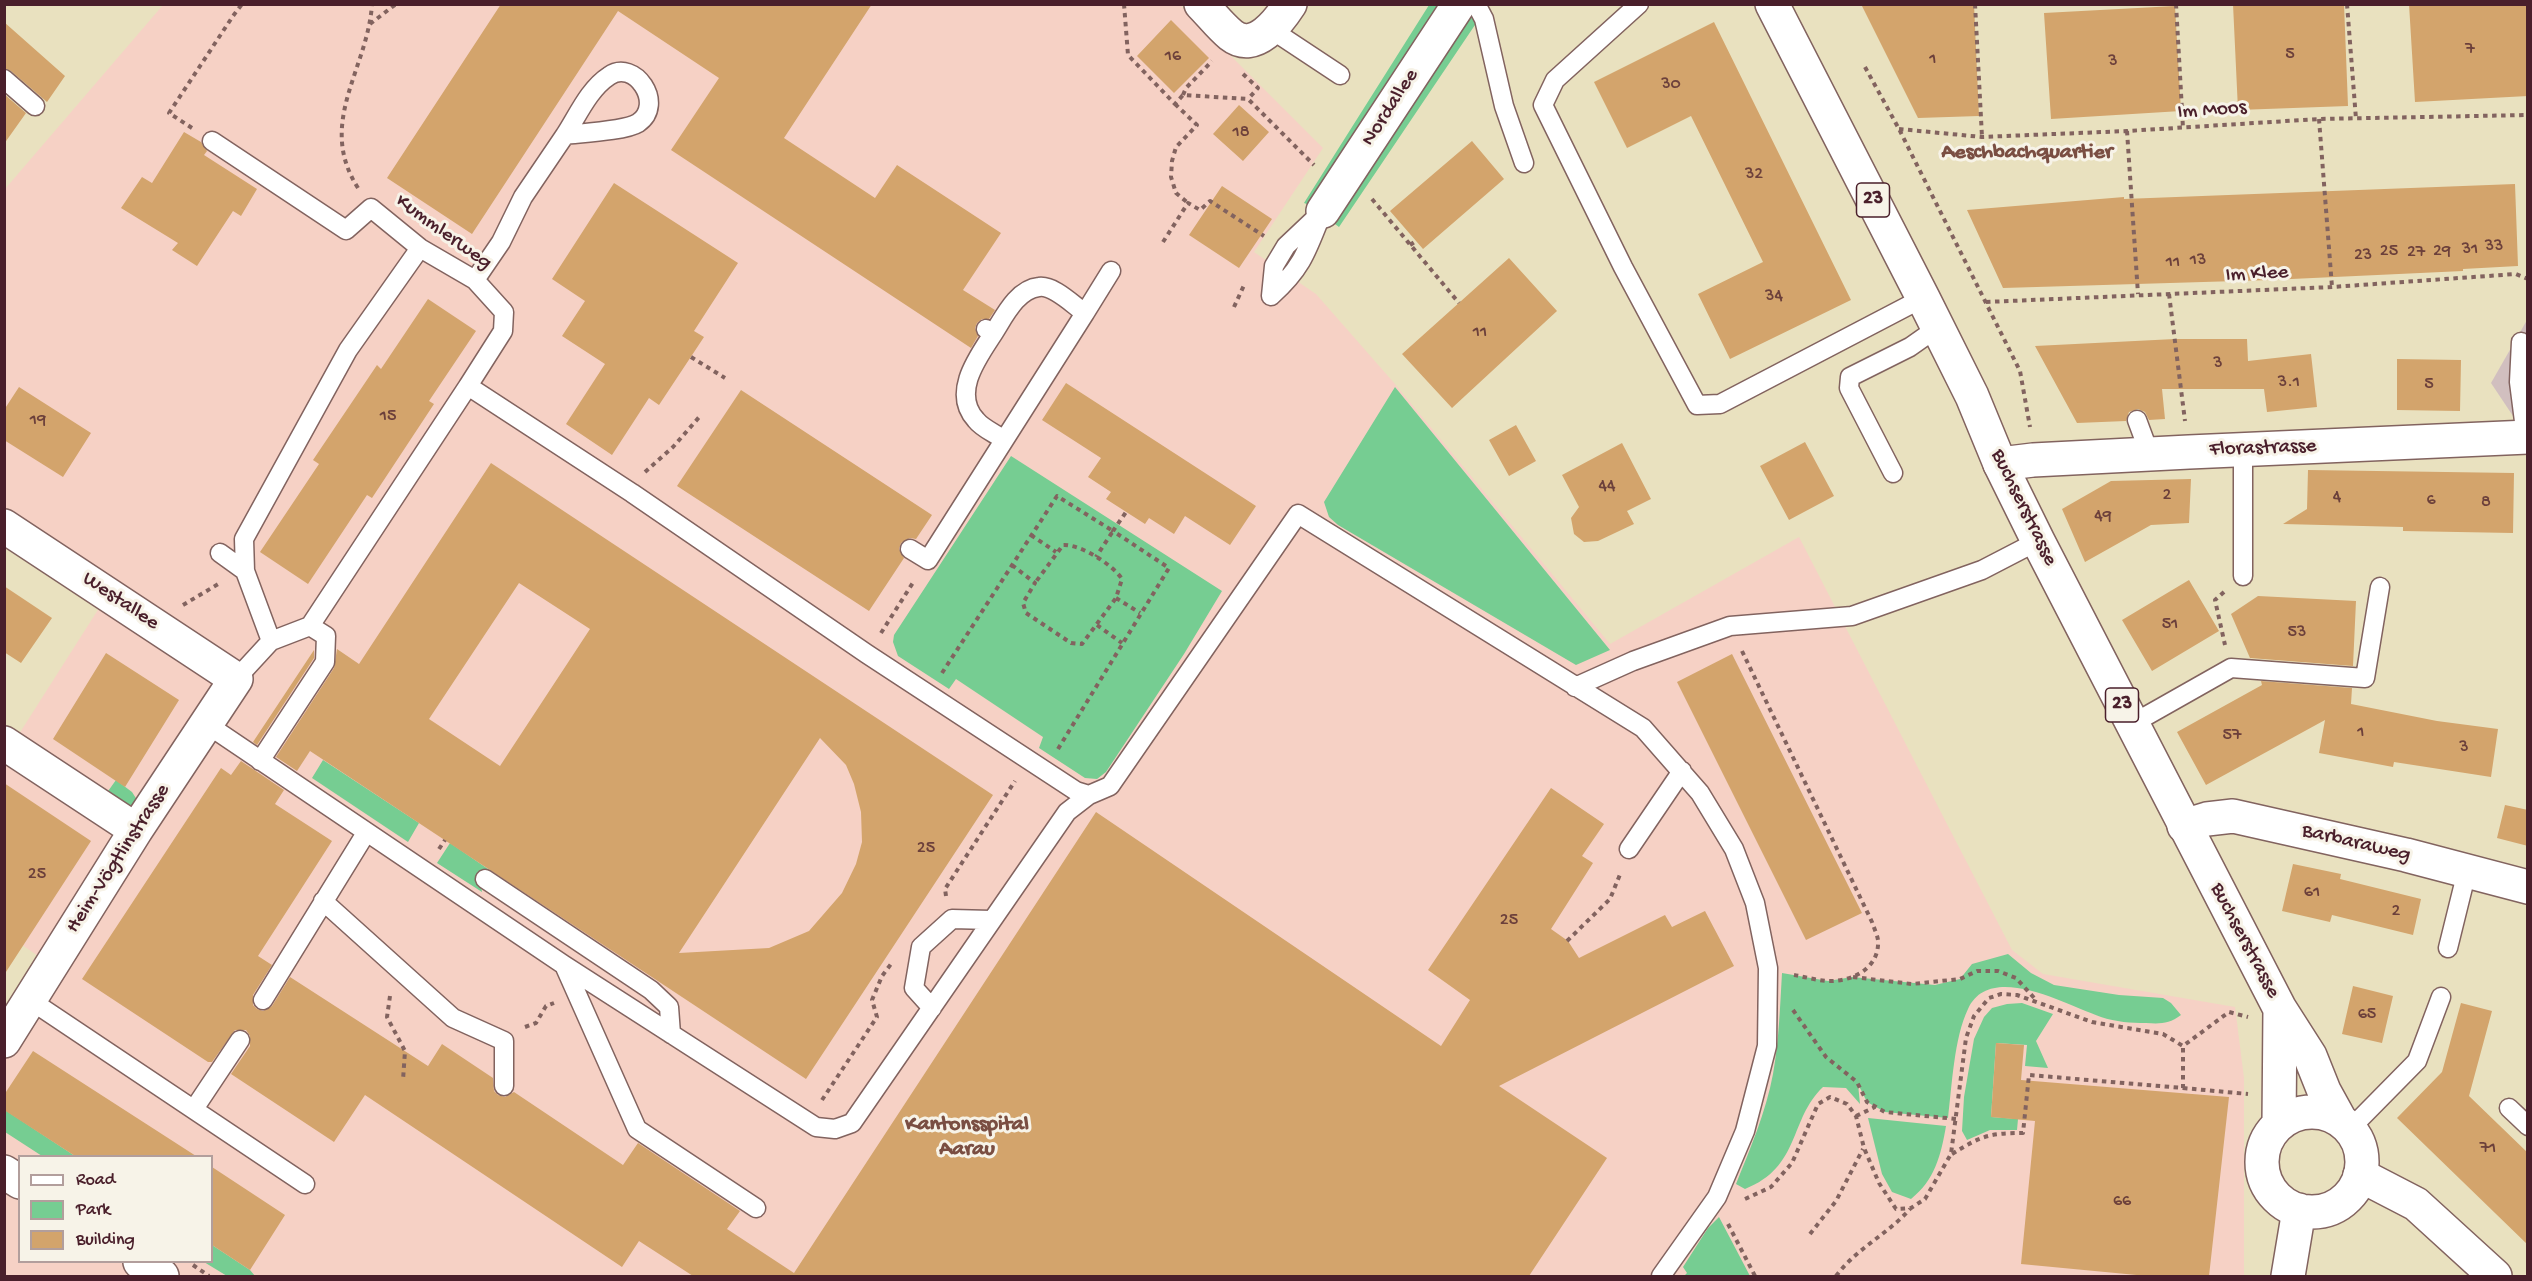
<!DOCTYPE html>
<html>
<head>
<meta charset="utf-8">
<style>
	body { margin:0 }
	#map { position:relative; width:2532px; height:1281px; overflow:hidden; background:#e9e1bf; font-family:"Gochi Hand",sans-serif }
	canvas { display:block }
	.frame { position:absolute; inset:0; border:6px solid #4a1f2b; pointer-events:none }
	.legend { position:absolute; left:18px; top:1155px; width:195px; height:108px; box-sizing:border-box; background:#f7f3e8; border:2px solid #b29e9c; margin:0; padding:8px 10px; list-style:none; font-size:18px; color:#4a1f2b }
	.legend li { display:flex; align-items:center; gap:12px; height:30px }
	.legend b { width:30px; border:2px solid #b29e9c }
</style>
</head>
<body>
<div id="map">
<canvas width="2532" height="1281"></canvas>
<div class="frame"></div>
<ul class="legend">
<li><b style="height:8px;background:#fff"></b>Road</li>
<li><b style="height:16px;background:#76cd92"></b>Park</li>
<li><b style="height:16px;background:#d3a46c"></b>Building</li>
</ul>
</div>
<script>
const c = document.querySelector('canvas').getContext('2d');
c.lineJoin = 'round';
function paint(path, color) {
  c.fillStyle = color;
  c.fill(path, 'evenodd');
}
function trace(path, color, width, dash) {
  c.strokeStyle = color;
  c.lineWidth = width;
  c.lineCap = dash ? 'butt' : 'round';
  c.setLineDash(dash || []);
  c.stroke(path);
}
function label(font, color, halo, rows, align = 'center') {
  c.font = font + ' "Gochi Hand",sans-serif';
  c.lineWidth = 6;
  c.setLineDash([]);
  c.textBaseline = 'middle';
  c.strokeStyle = halo;
  c.fillStyle = color;
  for (const [text, x, y, turn = 0] of rows) {
    c.save();
    c.translate(x, y);
    c.rotate((+turn || 0) * Math.PI / 180);
    c.textAlign = isNaN(turn) ? turn : align;
    if (halo) c.strokeText(text, 0, 0);
    c.fillText(text, 0, 0);
    c.restore();
  }
}
const built = new Path2D(`
	M163,5H1180L1323,148L1254,252L1316,294L1395,384L1610,644L1799,537L2012,950L2043,974L2235,1007L2244,1078V1276H5L4,1041L51,965L5,933V756L108,594L5,526V189ZM20,1156H212V1262H20Z`);
const industrial = new Path2D(`
	M2527,320V437L2491,383Z`);
const green = new Path2D(`
	M1429,5H1447L1315,207L1304,203Z
	M1469,7L1479,19L1339,227L1331,221Z
	M1395,387L1610,650L1576,665L1338,525L1329,517L1324,502Z
	M1011,456L1222,591L1184,654L1106,772L1097,779L1085,778L1039,748L1043,737L956,679L949,689L898,656L893,642L894,635Z
	M323,760L419,823L408,842L312,778Z
	M116,780L132,792L139,803L132,810L106,794Z
	M450,843L491,871L481,886L482,892L437,863Z
	M2008,954L2031,973L2054,985L2119,995L2163,998L2171,1003L2181,1015C2169,1024 2160,1024 2146,1023C2131,1023 2116,1022 2101,1017C2066,1005 1990,961 1968,1009C1954,1038 1952,1086 1948,1118L1885,1112L1867,1102L1858,1084L1860,1104L1846,1088L1823,1087C1789,1119 1801,1167 1745,1189L1736,1184C1750,1149 1766,1112 1773,1074C1779,1041 1780,1007 1782,973L1828,981L1852,977L1935,985L1960,979L1972,964Z
	M2022,1003L2053,1014L2036,1041L2048,1068L2025,1066L2027,1045L1996,1043L1991,1117L2018,1119L2017,1130H1990L1967,1140L1962,1131L1964,1097L1974,1039L1984,1017L1992,1008L2007,1004Z
	M5,1110L75,1156H42L5,1132Z
	M1868,1118L1946,1126C1941,1155 1935,1180 1911,1199L1892,1192L1882,1174Z
	M1719,1217L1750,1276H1684L1687,1273L1683,1267L1708,1228Z
	M212,1245L250,1270L255,1276H227L204,1262H212Z`);
const building = new Path2D(`
	M501,4H872L784,138L875,198L897,165L1001,233L963,290L995,310L989,319H982L977,323L975,328L978,336L971,348L671,150L719,78L618,11L472,234L387,178Z
	M1861,4H1974L1979,116L1918,118Z
	M2233,4H2344L2348,106L2238,110Z
	M2409,4H2528V96L2415,102Z
	M2175,6L2181,111L2051,119L2044,13Z
	M1171,20L1209,58L1174,93L1137,56Z
	M4,22L65,76L47,102L11,71L4,68Z
	M1714,22L1851,300L1730,359L1698,294L1763,262L1691,116L1627,148L1594,82Z
	M4,94L26,113L4,144Z
	M1239,105L1269,132L1243,161L1213,134Z
	M184,132L201,142L207,151L204,155L257,189L241,216L233,211L197,266L172,250L178,243L121,208L142,177L152,183Z
	M1472,141L1504,179L1423,249L1390,211Z
	M614,183L738,263L694,331L704,337L659,405L649,398L612,455L566,424L605,364L562,336L585,301L552,279Z
	M2515,184L2518,266L2463,269V271L2270,280L2003,288L1967,210L2124,197V199Z
	M1222,186L1272,219L1239,268L1189,235Z
	M1509,258L1557,311L1452,408L1402,354Z
	M428,299L476,331L429,401L434,404L372,498L367,495L308,584L260,552L319,464L313,460L377,365L381,369Z
	M2175,339H2247L2248,361L2311,354L2317,407L2267,412L2264,389H2162L2165,419L2149,420L2145,412L2138,409L2129,412L2126,421L2077,423L2035,346Z
	M2397,359L2461,360L2460,411L2397,410Z
	M1066,383L1256,506L1230,545L1185,516L1174,534L1149,518L1145,524L1106,499L1111,492L1088,477L1101,458L1042,420Z
	M19,387L91,433L63,477L4,440V410Z
	M741,390L932,515L916,539L910,538L901,543L899,549L904,558L869,611L677,486Z
	M1516,425L1536,461L1509,476L1489,440Z
	M1805,442L1834,496L1789,520L1760,466Z
	M1622,443L1651,499L1627,511L1634,524L1598,541L1584,542L1574,534L1571,518L1579,507L1562,475Z
	M491,463L993,795L806,1079L310,751L297,771L276,757L334,668L337,649L359,664ZM519,583L590,629L500,766L429,719ZM820,738L846,765L854,784L861,812L862,842L856,864L842,893L809,931L769,948L679,953Z
	M2308,470L2514,473L2513,533L2403,531V527L2283,524L2307,509Z
	M2191,479L2189,523L2151,525L2085,562L2062,509L2111,481Z
	M2189,580L2219,631L2152,671L2122,620Z
	M4,586L52,618L21,663L4,652Z
	M2258,596L2356,601L2353,666L2250,658L2231,614Z
	M314,650V658L257,745L253,742Z
	M106,653L179,700L125,787L53,739Z
	M1732,654L1862,913L1806,940L1677,682Z
	M2261,681L2352,688L2351,704L2437,721L2498,729L2491,777L2394,762L2393,767L2319,753L2325,720L2206,785L2177,732L2262,685Z
	M241,761L284,790L275,804L332,841L258,956L272,965L253,995V1005L257,1009L263,1011L272,1006L290,977L428,1066L442,1044L493,1078L494,1091L498,1095L505,1097L514,1092L623,1165L638,1143L740,1211L727,1229L794,1273L1096,812L1441,1046L1470,1000L1428,970L1551,788L1604,824L1582,856L1593,863L1551,929L1568,941L1579,958L1665,915L1672,927L1705,911L1734,966L1499,1086L1607,1158L1529,1276H693L639,1241L622,1267L365,1095L334,1142L231,1074L250,1046V1036L246,1030H235L212,1062H208L82,979L221,768L231,775Z
	M4,783L91,841L4,975Z
	M2505,805L2528,810V846L2497,838Z
	M2293,864L2341,874L2340,879L2421,899L2413,935L2332,915L2330,922L2282,911Z
	M2353,986L2393,996L2382,1043L2342,1034Z
	M2461,1003L2492,1011L2469,1096L2528,1153V1245L2397,1118L2442,1072Z
	M1996,1043L2024,1045L2021,1080L2229,1097L2209,1276H2147L2021,1264L2035,1121L1991,1117Z
	M33,1051L196,1156H75L4,1110V1095Z
	M212,1167L285,1215L250,1270L212,1245Z`);
const path = new Path2D(`
	M1124,4L1128,55L1175,104L1183,95L1248,99L1314,165
	M1975,4L1982,137
	M2176,4L2183,128
	M2347,4L2356,119
	M370,24L396,4
	M1865,67L1899,129L2020,371L2030,427
	M1243,74L1258,88L1248,99
	M1183,95L1186,88L1212,61
	M1175,104L1197,125L1176,147L1172,161L1171,177L1176,193L1188,203
	M2319,119L2332,287
	M192,128L169,113L233,16L242,4
	M1899,129L1982,137L2127,131L2319,119L2528,115
	M2127,131L2138,294
	M358,188C316,123 368,69 372,4
	M1372,199L1459,303
	M1163,242L1188,203L1200,210L1210,201L1264,236
	M1410,245L1416,241
	M2169,294L2185,421
	M1986,302L2332,287L2516,274L2528,279
	M1234,307L1245,283
	M691,357L725,378
	M645,472L673,447L701,415
	M1031,535L1056,552
	M1012,565L1035,583L1023,603L1026,613L1071,643L1082,644L1116,598L1122,579C1112,564 1080,544 1063,545L1035,583
	M2224,592L2215,600L2225,645
	M1116,598L1140,613
	M183,605L220,583
	M1097,625L1122,643
	M881,633L914,581
	M1742,651L1872,922C1874,928 1877,934 1878,940C1880,969 1851,982 1827,981C1816,980 1805,977 1794,975
	M942,673L1057,496L1113,531L1096,557
	M1058,749L1169,568L1113,531L1126,512
	M439,849L445,840
	M946,896L945,889L1015,781
	M1567,941L1610,899L1621,872
	M1853,977L1912,984L1960,979L1977,971H1998L2016,978L2036,1000
	M390,996L387,1017L405,1051L403,1080
	M1793,1010L1826,1057L1857,1082L1867,1102L1885,1112L1956,1119
	M525,1027L536,1023L546,1006L554,1003
	M2183,1088L2248,1094
	M822,1100L877,1017L872,1000L882,976L891,964
	M1856,1116L1875,1107
	M1952,1154C1981,1136 1989,1133 2023,1133L2029,1075L2183,1088V1046
	M1745,1199L1771,1187L1792,1163L1818,1104L1830,1097L1847,1104L1856,1116L1864,1148L1879,1183L1896,1209L1911,1208L1925,1199L1951,1154L1966,1038L1974,1016L1989,998L2001,994L2017,995L2092,1022L2163,1034L2183,1046L2229,1012L2248,1017
	M1728,1224L1755,1276
	M1810,1234L1836,1201L1863,1149
	M193,1265L209,1276
	M1836,1276C1857,1248 1888,1234 1910,1209`);
const service = new Path2D(`
	M1476,4L1484,19L1504,106L1524,163
	M1639,4L1555,80L1543,105L1623,267L1697,405L1720,404L1923,298
	M1272,30L1340,75
	M4,79L35,106
	M212,141L346,230L371,208L420,248L475,280L504,312L503,331L468,386
	M475,280L501,242L523,197L565,135C581,133 625,131 638,123C666,104 634,58 609,76C589,89 578,115 565,135
	M1271,296L1274,266L1286,246L1323,211
	M1271,296C1300,270 1306,254 1320,218
	M986,329L993,334C1004,317 1017,289 1039,287C1054,285 1073,305 1085,313L1111,271
	M993,334C978,357 951,393 976,420C982,428 994,433 1003,439
	M2521,342L2519,382L2526,437
	M2137,420L2150,455
	M2243,450V576
	M1893,473L1849,388L1850,377L1910,347L1937,328
	M910,549L928,560L1085,313
	M220,553L245,571
	M271,641L245,571L244,539L348,350L420,248
	M236,679L271,641L310,626L468,386L632,493L867,654L1076,791L1089,795L1110,786L1298,514L1643,728L1700,793L1734,849L1755,903L1768,968L1767,1046L1745,1131L1717,1197L1661,1276
	M1575,687L1633,661L1730,626L1852,616L1982,570L2038,541
	M2132,724L2231,668L2365,678L2380,587
	M208,725L564,965L816,1127L835,1129L852,1123L1067,812L1089,795
	M260,761L325,662L326,636L310,626
	M1629,849L1682,771
	M485,879L651,990L669,1007L671,1034
	M323,901L453,1018L504,1041V1086
	M2448,948L2467,871
	M564,965L637,1129L756,1208
	M30,1000L305,1184
	M263,1000L366,833
	M932,1008L914,988L921,947L952,919L991,920
	M2509,1108L2528,1126
	M194,1109L240,1040
	M2350,1129L2417,1061L2441,997`);
const minor = new Path2D(`
	M1201,4C1211,14 1220,26 1231,35C1255,54 1279,21 1290,4
	M1323,211L1459,4
	M2000,464L2033,460L2189,452L2528,437
	M4,526L236,679L136,830L4,1041
	M4,743L136,830
	M2184,826L2207,819L2233,816L2406,855L2528,887
	M4,1172L20,1182
	M140,1262L162,1276`);
const secondary = new Path2D(`
	M2360,1175L2416,1204L2495,1276`);
const primary = new Path2D(`
	M1772,4L1923,298L1972,396L2000,464L2038,541L2280,1009L2310,1056L2324,1091L2340,1120
	M2262 1162a50 50 0 1 1 100 0a50 50 0 1 1-100 0Z
	M2279,1124L2280,1009
	M2288,1276L2299,1210`);
const numberNames = [
	["7",2470,50],
	["5",2290,55],
	["16",1173,57],
	["1",1933,60],
	["3",2113,62],
	["30",1671,85],
	["18",1241,133],
	["32",1754,175],
	["33",2494,247],
	["31",2470,250],
	["25",2389,252],
	["29",2442,252],
	["27",2416,253],
	["23",2363,256],
	["13",2198,261],
	["11",2173,263],
	["34",1774,297],
	["11",1480,333],
	["3",2218,364],
	["3.1",2289,383],
	["5",2429,385],
	["15",388,417],
	["19",38,421],
	["44",1607,487],
	["2",2167,496],
	["4",2337,498],
	["6",2431,501],
	["8",2486,503],
	["49",2103,517],
	["51",2170,625],
	["53",2297,633],
	["1",2361,733],
	["57",2232,736],
	["3",2464,748],
	["25",926,849],
	["25",37,875],
	["61",2312,893],
	["2",2396,912],
	["25",1509,921],
	["65",2367,1015],
	["71",2488,1149],
	["66",2122,1202]
];
const shields = [
	[1873,200,33],
	[2122,705,33]
];
const shieldNames = [
	["23",1873,200],
	["23",2122,705]
];
const streetNames = [
	["Nordallee",1391,108,-57],
	["Im Moos",2212,111,-4],
	["Kummlerweg",443,233,36],
	["Im Klee",2257,275,-3],
	["Florastrasse",2263,449,-2],
	["Buchserstrasse",2023,508,64],
	["Westallee",120,602,34],
	["Barbaraweg",2356,844,13],
	["Heim-Vögtlinstrasse",119,859,-57],
	["Buchserstrasse",2244,941,62]
];
const neighbourhoodNames = [
	["Aeschbachquartier",2027,154],
	["Kantonsspital",967,1126],
	["Aarau",967,1151]
];
paint(built, '#f6d1c5');
paint(industrial, '#d1bfbf');
paint(green, '#76cd92');
paint(building, '#d3a46c');
trace(service, '#82635f', 21);
trace(minor, '#82635f', 36);
trace(secondary, '#82635f', 36);
trace(primary, '#82635f', 36);
trace(path, '#82635f', 4, [4.5, 4.5]);
trace(service, '#fff', 18);
trace(minor, '#fff', 33);
trace(secondary, '#fff', 33);
trace(primary, '#fff', 33);
label('18px', '#6c403b', null, numberNames);
for (const [x, y, w] of shields) {
  const box = new Path2D();
  box.roundRect(x - w / 2, y - 17, w, 34, 4.5);
  c.fillStyle = '#f7f3e8';
  c.fill(box);
  trace(box, '#4a1f2b', 1.5);
}
label('bold 20px', '#4a1f2b', null, shieldNames);
label('21px', '#4a1f2b', '#f7f3e8', streetNames);
label('bold 22px', '#7a4e42', '#f7f3e8', neighbourhoodNames);
</script>
</body>
</html>
